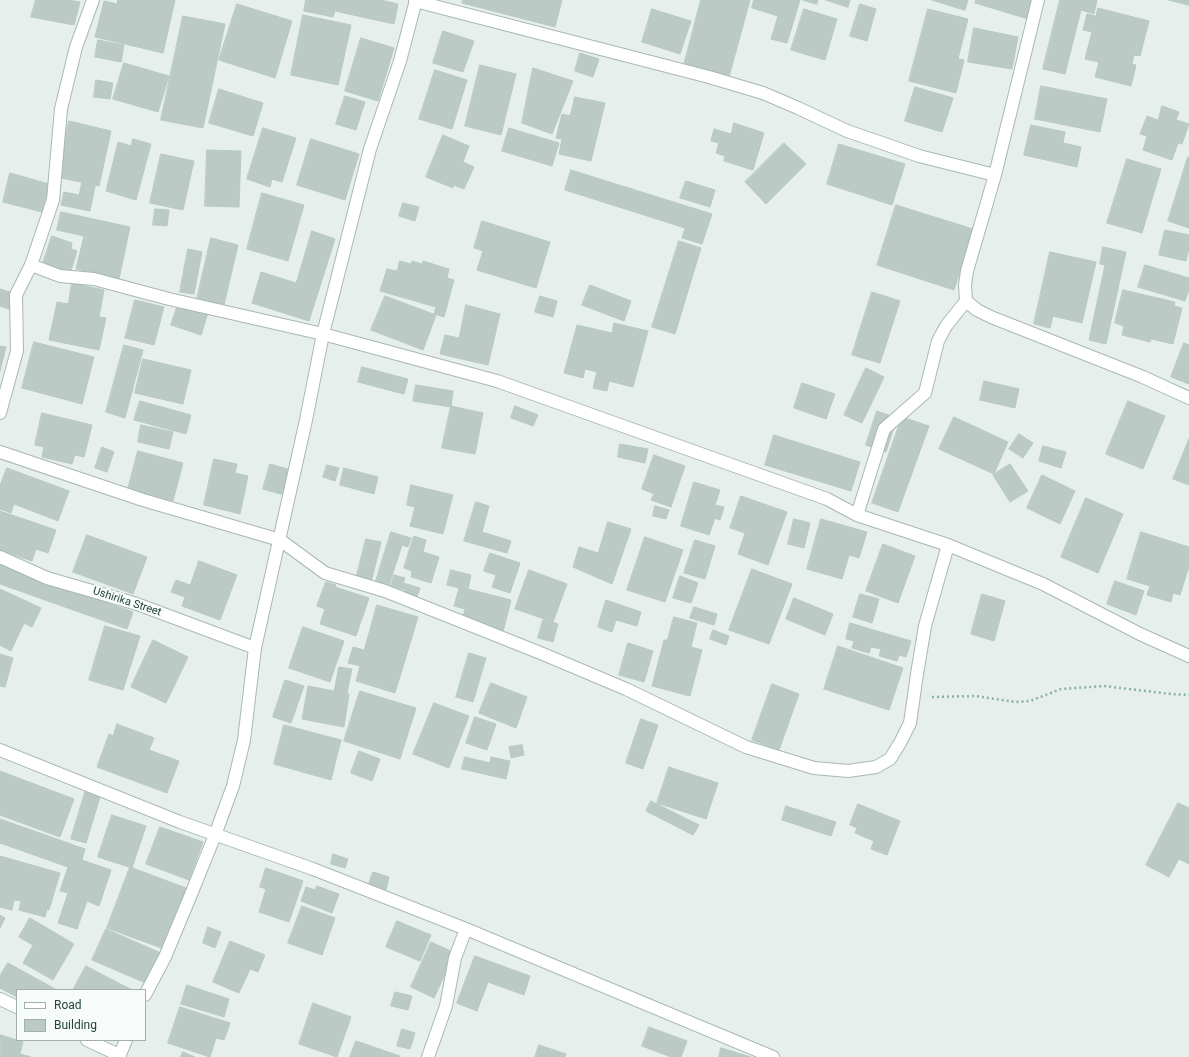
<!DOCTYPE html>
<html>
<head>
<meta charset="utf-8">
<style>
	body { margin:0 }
	#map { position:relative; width:1189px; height:1057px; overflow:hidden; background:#e6efeb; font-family:Roboto,sans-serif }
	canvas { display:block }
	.legend { position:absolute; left:16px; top:989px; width:130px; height:52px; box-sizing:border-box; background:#f7fbf9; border:1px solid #a3b1ad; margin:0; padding:5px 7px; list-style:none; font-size:12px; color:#24423a }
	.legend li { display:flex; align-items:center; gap:8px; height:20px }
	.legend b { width:20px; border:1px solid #a3b1ad }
</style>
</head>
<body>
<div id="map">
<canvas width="1189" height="1057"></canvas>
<ul class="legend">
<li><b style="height:5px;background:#fff"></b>Road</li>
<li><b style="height:11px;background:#bbcac4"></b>Building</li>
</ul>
</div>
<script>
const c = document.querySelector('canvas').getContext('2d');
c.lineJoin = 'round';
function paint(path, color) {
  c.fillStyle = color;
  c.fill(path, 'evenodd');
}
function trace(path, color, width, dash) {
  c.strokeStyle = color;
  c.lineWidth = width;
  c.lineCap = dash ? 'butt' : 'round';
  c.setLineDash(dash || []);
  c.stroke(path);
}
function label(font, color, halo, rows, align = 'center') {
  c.font = font + ' Roboto,sans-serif';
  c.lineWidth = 4;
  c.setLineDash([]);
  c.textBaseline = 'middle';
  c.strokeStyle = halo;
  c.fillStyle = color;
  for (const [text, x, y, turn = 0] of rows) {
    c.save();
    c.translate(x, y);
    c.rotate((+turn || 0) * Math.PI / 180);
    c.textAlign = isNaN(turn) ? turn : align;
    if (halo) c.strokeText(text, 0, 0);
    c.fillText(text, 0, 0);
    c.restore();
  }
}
const building = new Path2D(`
	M36,0H68L80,2L74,25L31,17Z
	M118,0H175L163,53L95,37L104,1L117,4Z
	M306,0H381L398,4L394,24L335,11L333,17L304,11Z
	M463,0H562L555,27L462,3Z
	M701,0H750L729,77L684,65Z
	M754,0H800L787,43L771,39L778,16L752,8Z
	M803,0H818L817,4Z
	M826,0H850L848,7Z
	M932,0H968L965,10Z
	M976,0H1034L1028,19L975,3Z
	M1060,0H1097L1094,14L1081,10L1065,74L1043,69Z
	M1169,0H1189V5Z
	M237,4L292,21L275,78L219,60Z
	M860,4L876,9L867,41L850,36Z
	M1098,8L1149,21L1140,56L1134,55L1132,64L1136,65L1131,86L1095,77L1099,62L1085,59L1092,32L1083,30L1087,14L1096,16Z
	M652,9L691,21L680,54L642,42Z
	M804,9L837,19L825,60L791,50Z
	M928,9L968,19L958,59L964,60L956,93L909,81Z
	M303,15L351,25L338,85L291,75Z
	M183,16L225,24L203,128L161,120Z
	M974,28L1018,37L1012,69L968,62Z
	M443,31L474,41L463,72L433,63Z
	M361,38L394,48L378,101L345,91Z
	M98,40L124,45L121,62L95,57Z
	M580,53L599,59L593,77L575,71Z
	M124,63L169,76L158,112L113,99Z
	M480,65L516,74L501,135L465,126Z
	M533,68L573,81L552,134L522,123Z
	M435,70L467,80L452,129L419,119Z
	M96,80L113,83L110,99L94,97Z
	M1041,86L1107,99L1100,132L1035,119Z
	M915,87L953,98L942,132L905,121Z
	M219,89L263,103L253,136L209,123Z
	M345,96L365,102L356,130L336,124Z
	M575,97L605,103L591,161L559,154L562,139L556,138L562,114L570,116Z
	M1162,106L1179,112L1176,120L1189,124L1182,144L1178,143L1172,160L1143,150L1147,136L1140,134L1147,116L1158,120Z
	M69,121L111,131L99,186L57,177Z
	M734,123L764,133L753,170L724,161L725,156L716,153L719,143L711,141L714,129L731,134Z
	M1031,125L1065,132L1063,143L1081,147L1077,167L1024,155Z
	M263,128L296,138L282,182L272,179L270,187L247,179Z
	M509,128L559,143L552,166L502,151Z
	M443,135L469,146L463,162L474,167L464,189L453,185V188L426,177Z
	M133,139L151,144L136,200L106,191L118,142L131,146Z
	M311,139L359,154L345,200L297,185Z
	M784,143L806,164L766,204L745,182Z
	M839,144L905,164L892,205L827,184Z
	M207,150L241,151L239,207L205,206Z
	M161,154L194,161L183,210L150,203Z
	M1188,157H1189V228L1168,221Z
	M1127,159L1161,169L1142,233L1107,223Z
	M571,170L712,214L702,244L682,238L685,228L565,190Z
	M10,173L49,184L42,212L3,202Z
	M686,181L715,190L710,207L680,198Z
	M82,183L95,186L90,211L61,205L64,192L79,195Z
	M262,193L304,205L288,261L247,249Z
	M403,203L419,207L415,221L399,216Z
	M896,205L973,229L954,290L877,265Z
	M155,209L169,210L167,226L153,225Z
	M61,212L130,227L119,279L76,269L84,236L57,230Z
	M482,221L550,242L536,288L477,270L483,251L474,248Z
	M1165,230L1189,235V248L1186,261L1159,255Z
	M312,231L335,239L309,321L252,303L261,272L296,283Z
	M52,236L72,243L71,249L77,251L70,274L60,270L61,269L43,263Z
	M211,238L238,245L224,305L197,299Z
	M679,241L701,248L675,334L652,327Z
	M1103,247L1126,252L1106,344L1089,340L1105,265L1100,264Z
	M188,249L202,252L194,294L180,292Z
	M1050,252L1096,262L1082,323L1053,316L1050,328L1034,324Z
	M400,261L411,264L412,261L422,264L423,261L449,269L447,278L454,280L444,317L434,314L436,307L380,291L387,269L397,271Z
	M1145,265L1189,278V289L1185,301L1138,287Z
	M72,283L104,290L99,317L106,318L99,350L49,340L57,302L68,304Z
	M590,285L631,301L624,321L582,305Z
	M0,289L13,293L9,309L0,306Z
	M1123,290L1175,302L1174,306L1182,308L1173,344L1151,339L1150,342L1122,335L1124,326L1115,323Z
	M872,292L900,301L880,363L852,355Z
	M385,296L436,315L423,350L371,330Z
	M540,296L557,301L553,317L535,312Z
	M135,300L164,307L154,345L125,338Z
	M178,304L208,313L201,335L171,325Z
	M466,305L500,314L488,365L440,354L445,335L459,338Z
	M614,323L648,331L633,387L609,381L607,391L593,388L597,372L585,369L583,378L564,373L577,325L612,333Z
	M34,342L94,357L82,404L22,388Z
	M1184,343L1189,345V384L1171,377Z
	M124,345L143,350L125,418L106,412Z
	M0,346L6,347L0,371Z
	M143,359L191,370L183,404L135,393Z
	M362,367L408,379L404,394L358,382Z
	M866,368L884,377L862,423L844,415Z
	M984,381L1019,389L1015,408L980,400Z
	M802,383L835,394L826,419L794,408Z
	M416,385L453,391L451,407L413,401Z
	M140,401L191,415L186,434L134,420Z
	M1128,401L1165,416L1143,469L1106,454Z
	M451,406L483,413L475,454L442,448Z
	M515,406L538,415L533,426L511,418Z
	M877,411L897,418L886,452L866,445Z
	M42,413L92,425L84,457L75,455L72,464L42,457L44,447L35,445Z
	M902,417L929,426L898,512L872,503Z
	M954,417L1008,442L994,474L939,449Z
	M141,425L173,432L169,449L138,442Z
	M1019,434L1033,443L1023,458L1009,449Z
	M774,435L860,462L851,491L765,465Z
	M1189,439V485L1173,479Z
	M620,444L648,449L645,463L618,457Z
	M1043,446L1066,452L1061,468L1039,461Z
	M102,447L114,452L107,472L95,468Z
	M138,451L183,463L173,501L128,489Z
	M654,455L685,466L671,507L651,500L654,494L642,489Z
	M214,459L237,464L235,473L248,476L240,514L204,505Z
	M270,464L291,470L284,495L263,489Z
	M1010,464L1028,491L1010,502L993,475Z
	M327,465L339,468L335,481L323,477Z
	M7,468L69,491L58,521L14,504L11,513L0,509V486Z
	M344,468L378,477L374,494L340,485Z
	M1042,475L1075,491L1060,524L1027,508Z
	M694,482L720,490L715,505L724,507L720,520L715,518L709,535L681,526Z
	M411,485L453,495L443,534L410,526L415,507L407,505Z
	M741,496L787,512L768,565L738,554L745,533L730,528Z
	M1086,498L1123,514L1098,573L1061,557Z
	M476,502L489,506L482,532L511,541L507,553L464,541Z
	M655,506L669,510L666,519L653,516Z
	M0,511L56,530L48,553L36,549L32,561L0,550Z
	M794,519L810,523L804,548L788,544Z
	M821,519L867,532L859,558L849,555L842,579L807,569Z
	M608,522L631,529L612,584L573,567L579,547L598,553Z
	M391,532L411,538L408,547L402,545L389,585L376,581Z
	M1141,532L1189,547V566L1180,595L1173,593L1171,602L1147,595L1150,586L1127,579Z
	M87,535L147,557L133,594L73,572Z
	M414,536L426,540L423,552L439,557L431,583L411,577L412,571L404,568Z
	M645,537L683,550L665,602L627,590Z
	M366,539L381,542L371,583L356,579Z
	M695,540L715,546L705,579L684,573Z
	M883,544L915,556L898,603L866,591Z
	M490,553L520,563L510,593L492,587L496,575L484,571Z
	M199,561L237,575L220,620L182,606L185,597L171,592L176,580L190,585Z
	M0,565L133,612L127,629L0,584Z
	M752,569L792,584L769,644L729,630Z
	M451,570L471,575L468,589L511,600L503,632L462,621L465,609L454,606L459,588L447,585Z
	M529,570L567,584L553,622L515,609Z
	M394,575L405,578L403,583L420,588L416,599L404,595L405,590L391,586Z
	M680,576L698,583L691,603L673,598Z
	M1115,581L1144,591L1136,615L1107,604Z
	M326,582L336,585L335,587L369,598L356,636L320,624L325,609L317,606Z
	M0,589L41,608L32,627L24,623L11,651L0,645Z
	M860,594L879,599L872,623L853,617Z
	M982,594L1005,601L994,641L971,634Z
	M794,598L833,614L825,635L786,619Z
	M606,600L641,612L637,626L616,620L612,632L598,627Z
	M377,605L418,617L395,693L356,681L360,666L348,663L353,647L364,650Z
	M694,607L717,614L714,625L690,618Z
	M674,617L697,623L691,647L702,650L690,696L652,686L664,640H667Z
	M543,620L558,624L553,642L538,638Z
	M850,623L911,641L906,657L899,655L897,661L879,656L881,649L871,647L869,653L852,648L854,641L846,639Z
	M105,626L140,636L123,690L89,680Z
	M303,627L344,641L330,682L289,668Z
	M713,630L729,636L726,645L710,639Z
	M153,640L188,657L166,703L131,687Z
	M628,643L653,651L644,682L619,675Z
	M838,646L903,668L889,710L824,689Z
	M469,653L486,658L473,702L456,697Z
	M0,654L13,658L5,687L0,686Z
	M339,667L352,669L347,693L349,694L344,727L302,719L308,686L334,691Z
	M285,680L304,686L291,723L273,717Z
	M491,683L527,697L516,728L479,713Z
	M772,684L799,694L779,750L752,740Z
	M360,691L416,708L400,759L344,741Z
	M434,703L469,716L449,768L413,754Z
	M475,717L496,724L487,750L466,743Z
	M641,719L658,725L643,769L626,763Z
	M117,724L154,738L149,750L179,761L167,793L97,767L109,734L113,736Z
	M284,725L341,740L331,780L274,764Z
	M522,745L524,755L511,758L509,747Z
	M359,751L380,759L372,781L351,773Z
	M465,757L490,763L491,757L510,761L506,779L462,769Z
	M669,767L718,783L706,819L657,803Z
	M0,771L74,799L60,837L0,815Z
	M86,789L101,794L86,843L71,839Z
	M651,801L699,825L693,835L646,811Z
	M1178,803L1189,808V864L1179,859L1169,877L1146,865Z
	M858,804L900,821L887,855L871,849L874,841L855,833L857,828L850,825Z
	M786,806L836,822L831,836L782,820Z
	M112,815L146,826L132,868L98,857Z
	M0,819L85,849L82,860L111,870L99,906L87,901L77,929L58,923L68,893L60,891L68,867L0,843Z
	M160,827L203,842L189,880L146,864Z
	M333,854L348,859L345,868L331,864Z
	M0,856L60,873L49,910L47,909L45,917L19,910L21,901L14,900L12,910L0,907Z
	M130,867L186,888L164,949L107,928Z
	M266,868L303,881L289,922L259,912L266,889L260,887Z
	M373,872L389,877L386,890L369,884Z
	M317,886L339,894L332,913L301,901L306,887L315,890Z
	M302,906L335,918L322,955L288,943Z
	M0,915L5,918L0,928Z
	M30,918L74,944L53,980L23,963L33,945L19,937Z
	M397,921L431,935L420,961L386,947Z
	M208,927L221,932L215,948L203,943Z
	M106,929L161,953L148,984L92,960Z
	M230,941L265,955L258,972L250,969L239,993L213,982Z
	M431,942L455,953L434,998L411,987Z
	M475,956L530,976L524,995L488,982L477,1011L457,1003Z
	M8,963L57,990H17V997L0,988V976Z
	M86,966L132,990H73Z
	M187,985L229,999L224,1017L181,1004Z
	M395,992L412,996L408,1010L391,1006Z
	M313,1003L351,1017L337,1057L299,1044Z
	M180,1007L230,1023L224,1040L216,1038L210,1057L168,1043Z
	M649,1027L687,1041L681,1057H671L642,1046Z
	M402,1029L415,1033L410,1049L397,1046Z
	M1,1035L23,1042L20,1054L31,1057H0Z
	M356,1041L400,1056V1057H350Z
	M539,1045L566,1054L565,1057H535Z
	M721,1048L751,1057H719Z
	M183,1052L195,1057H181Z`);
const path = new Path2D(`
	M932,697L975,696L1016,702L1030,701L1061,689L1104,686L1171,694L1189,695`);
const minor = new Path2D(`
	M1038,0L995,175L967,271L965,285L966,301L977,310L991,317L1143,377L1189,398
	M415,1L709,77L763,93L798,108L847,131L882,143L919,156L995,175
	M31,265L60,276L94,279L169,299L323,334L497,381L827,499L857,515L948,545L1043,584L1140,634L1189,656
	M0,413L17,351L16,295L31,265L53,200L61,109L76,47L93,0
	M0,452L143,500L280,540L325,573L385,591L543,654L626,689L746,747L814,768L848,771L876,767L890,759L900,743L910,723L917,674L925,626L948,545
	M857,515L884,429L925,393L938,341L946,326L966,301
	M0,557L47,578L137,604L255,648
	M0,750L180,822L313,869L466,929L773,1057
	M145,995L165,957L192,892L215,835L233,786L244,740L255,648L306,420L323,334L370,149L400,61L416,0
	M0,999L17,1007
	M87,1040L119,1055
	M119,1057L126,1040
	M428,1057L446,1006L455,958L466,929`);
const streetNames = [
	["Ushirika Street",127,602,18]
];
paint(building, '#bbcac4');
trace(building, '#b8c9c2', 1);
trace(minor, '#a8b8b2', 14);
trace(path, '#86b3a5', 2.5, [2, 3]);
trace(minor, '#fff', 12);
label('11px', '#24423a', '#f7fbf9', streetNames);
</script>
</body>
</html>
